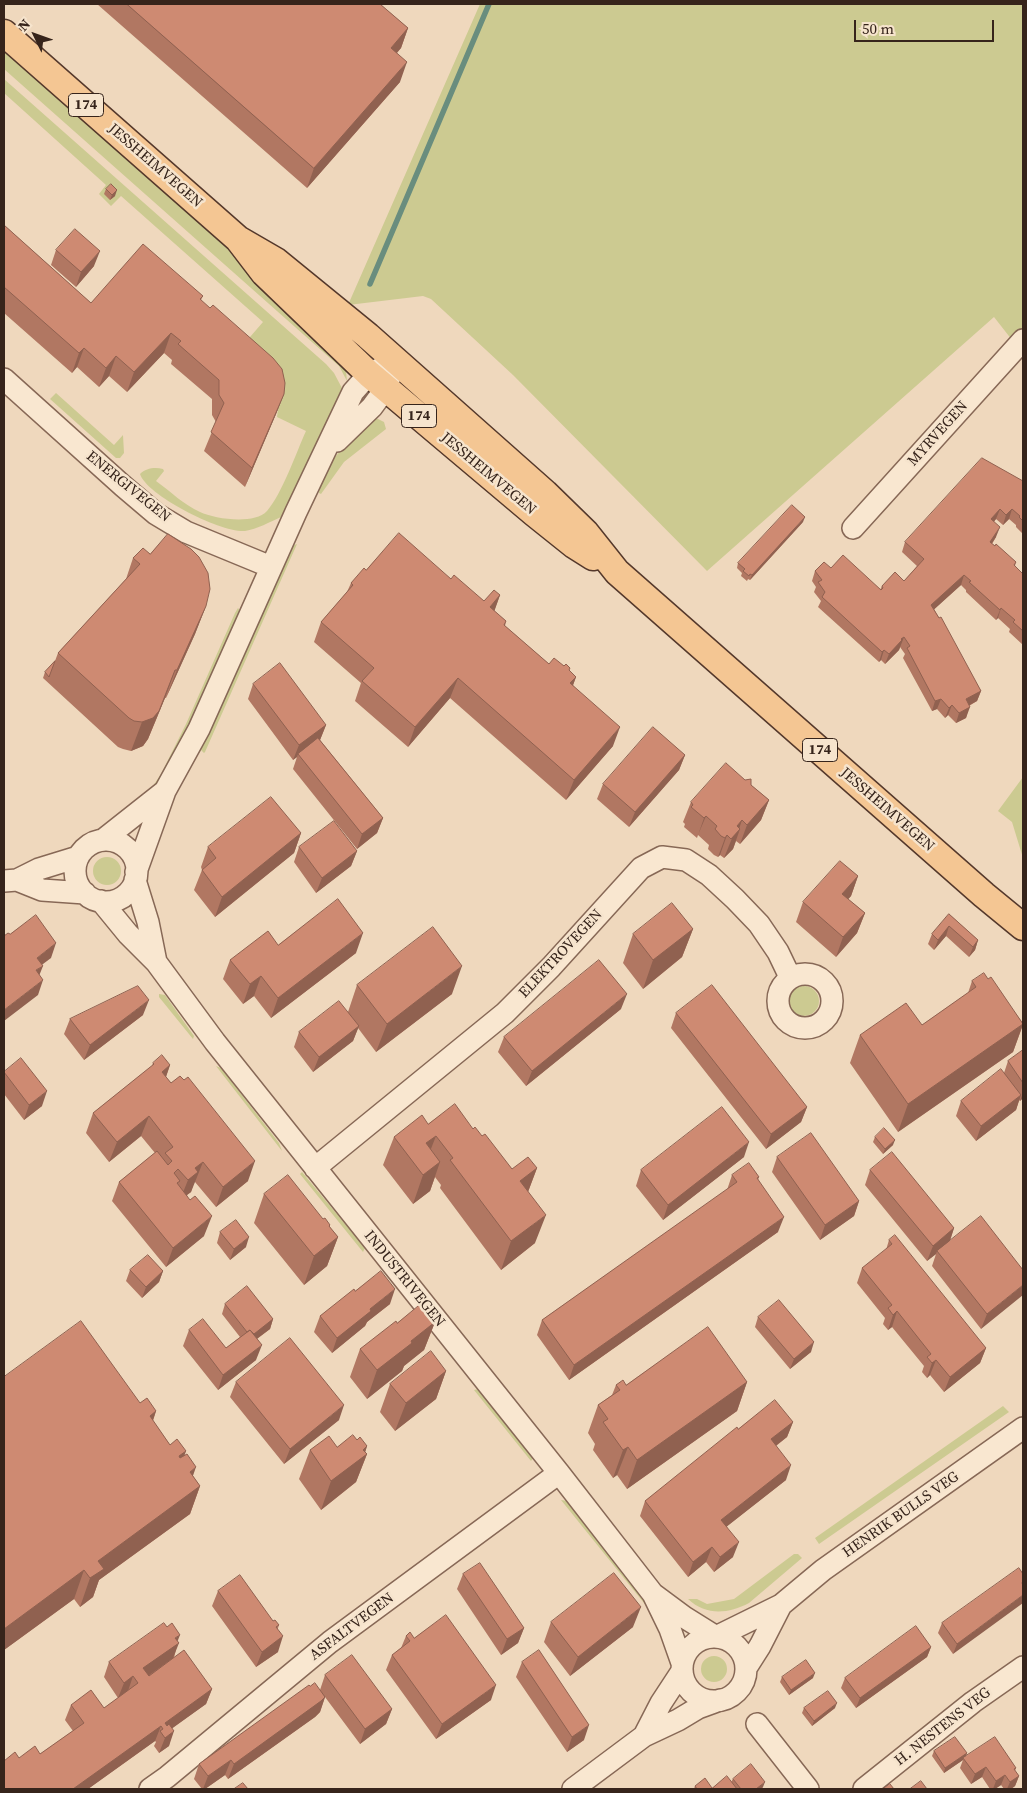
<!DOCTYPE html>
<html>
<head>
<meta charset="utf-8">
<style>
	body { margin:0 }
	#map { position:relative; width:1027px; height:1793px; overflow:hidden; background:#efd8bd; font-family:"Source Serif 4",serif }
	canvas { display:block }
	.frame { position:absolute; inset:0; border:5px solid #36241b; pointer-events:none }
	.north { position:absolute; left:10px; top:10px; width:50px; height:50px; -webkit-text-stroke:4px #f6e4cd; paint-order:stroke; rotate:312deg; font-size:14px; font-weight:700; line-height:20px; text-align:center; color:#36241b }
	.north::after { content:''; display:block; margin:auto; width:18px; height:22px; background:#36241b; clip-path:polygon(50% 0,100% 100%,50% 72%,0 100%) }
	.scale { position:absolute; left:854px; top:20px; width:140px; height:22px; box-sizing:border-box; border:2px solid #36241b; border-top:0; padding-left:6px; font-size:15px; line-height:18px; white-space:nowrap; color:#36241b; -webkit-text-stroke:4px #f6e4cd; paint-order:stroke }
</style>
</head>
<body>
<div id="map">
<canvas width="1027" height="1793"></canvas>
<div class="frame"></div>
<div class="north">N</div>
<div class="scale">50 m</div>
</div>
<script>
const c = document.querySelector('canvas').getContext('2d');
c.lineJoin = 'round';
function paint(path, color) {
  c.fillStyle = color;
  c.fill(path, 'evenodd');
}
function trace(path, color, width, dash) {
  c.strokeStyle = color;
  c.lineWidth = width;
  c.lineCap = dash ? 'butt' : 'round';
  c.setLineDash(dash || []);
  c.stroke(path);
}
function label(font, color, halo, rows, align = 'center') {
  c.font = font + ' "Source Serif 4",serif';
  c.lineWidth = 5;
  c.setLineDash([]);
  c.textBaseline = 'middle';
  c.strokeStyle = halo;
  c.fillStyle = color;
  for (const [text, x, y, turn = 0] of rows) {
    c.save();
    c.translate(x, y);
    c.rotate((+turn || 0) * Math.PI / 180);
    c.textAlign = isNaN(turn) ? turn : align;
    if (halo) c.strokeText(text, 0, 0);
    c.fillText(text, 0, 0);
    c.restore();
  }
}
const green = new Path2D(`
	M480,4H1023V354L994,317L707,571L513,375L431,299L423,296L348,305Z
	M4,50L209,231L345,363L347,381L339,366L4,69Z
	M4,79L326,364L334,373L343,390L281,517C270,522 257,529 245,531C222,533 147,496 140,474C146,468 155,467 163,469L164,471L156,481C170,491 184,505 200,512C215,519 254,525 267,511C282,494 296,453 306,431L277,417L279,401L237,352L263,322L121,196L111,206L99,194L106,185L4,93Z
	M56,393L114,445L123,435L124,453L120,458H116L50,399Z
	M376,418L384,422L386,429L344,462L321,494L319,493C320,463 356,436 376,418Z
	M297,544L205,752L204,753L201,750L205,739L292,546Z
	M238,608L241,612L199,708L160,779L149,792L161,774L186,724L235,613Z
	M1023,777V858L1012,822L998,811Z
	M93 871a14 14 0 1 1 28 0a14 14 0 1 1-28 0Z
	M789 1001a15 15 0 1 1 30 0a15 15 0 1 1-30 0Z
	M159,994L165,995L194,1036L193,1039L159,997Z
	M216,1066L221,1068L279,1143L282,1151Z
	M302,1172L365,1248L363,1252L300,1174Z
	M478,1389L532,1455L533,1458L531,1461L474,1390Z
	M1003,1406L1009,1412L819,1544L815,1538Z
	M561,1500L567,1501L573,1506L650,1604L652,1613Z
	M794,1554H798L802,1558L749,1603C728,1614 706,1616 688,1599H697L707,1604L734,1599Z
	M701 1669a13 13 0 1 1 26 0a13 13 0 1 1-26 0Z`);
const stream = new Path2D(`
	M370,284L489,4`);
const minor = new Path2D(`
	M4,379L123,486L156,514L186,532L271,567
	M337,441L372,407L386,388L391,374
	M853,528L1023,340
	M103,840L165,791
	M75 871a31 31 0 1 1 62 0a31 31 0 1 1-62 0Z
	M136,872L165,791L199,729L296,512L353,392L369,374L383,367
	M17,880L39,869L78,857
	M135,880L148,922L156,962
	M4,881L17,880L42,890L85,893
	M101,901L128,934L156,962L215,1042L559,1473L653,1594
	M778 1001a27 27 0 1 1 54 0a27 27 0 1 1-54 0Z
	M315,1168L505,1013L551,967L641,868L662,857L686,860L709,875L735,899L759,924L778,952L790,977
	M682 1669a32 32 0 1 1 64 0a32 32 0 1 1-64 0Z
	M682,1663L670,1629L653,1594L684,1617L716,1637L781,1605L823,1570L1023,1428
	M746,1668L760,1646L781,1605
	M757,1724L808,1789
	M644,1736L661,1703L682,1671
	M150,1789L167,1777L330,1642L559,1473
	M573,1789L644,1736L678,1720L698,1708L720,1700
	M864,1789L973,1702L1023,1667`);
const major = new Path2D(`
	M4,33L238,239L264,273L369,374L534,513L574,545L593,557
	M238,239L276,261L368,336L545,493L586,533L617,572L984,895L1023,927`);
const wall = new Path2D(`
	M97,4H380L408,28L401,48L397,53L400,82L307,188Z
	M106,189L115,196L110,200L104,194Z
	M4,225L91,303L203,296L201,300L284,394L276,414L245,487L204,451L216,422L212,415V399L171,364L172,360L164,353L127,392L109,376L99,387L77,367L72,373L4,313Z
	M56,250L94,266L76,287L51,265Z
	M1023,481V532L1022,533L1016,527V525L1009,519L1003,525L996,519L994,522L996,537L992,544L1016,562L1015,566L1023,574V645L1009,632L1010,629L998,618L996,620L966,592V590L961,585L934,609L981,691L977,701L969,706L966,718L956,723L948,715L945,718L937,709L932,711L903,658L905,654L900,647L899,650L885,664L881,660L879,662L818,607L821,601L814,592L816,587L812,581L815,571L831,568L880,590L882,586L904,581L917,566L902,552L905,542Z
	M803,522L750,580L748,579L747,581L741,576L742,573L737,568L738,563Z
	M133,558L206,606L195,634L166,698H165L148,739L143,746L131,751L123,749L118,747L43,678L45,672L55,661L58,653L126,579Z
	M366,570L451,579L484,601L500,595L494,611L506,621L505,626L549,664L564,666L570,668L569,670L576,677L573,685L613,746L566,800L450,698L408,747L355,701L361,683L314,642L321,622L347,592L351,583Z
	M253,684L326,725L320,740L383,818L377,833L357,849L293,769L297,757L293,760L248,699Z
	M685,755L679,770L629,827L597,799L603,784Z
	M751,785L769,800L761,820L740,844L736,841L733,849L724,858L720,855L718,857L714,855L708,849L709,845L698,835L697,838L684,827L685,824L683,822L691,802Z
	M301,833L294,853L215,917L194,890L202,870L201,867L208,847Z
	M299,847L357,851L351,866L316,893L294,862Z
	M858,876L851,896L848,899L865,913L857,933L836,957L796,922L803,902Z
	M949,914L978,940L975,950L969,957L946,936L934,950L928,944L932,934Z
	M693,929L682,957L643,989L623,963L633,934Z
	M278,945L356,953L271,1018L254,996L243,1004L223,979L230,960Z
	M988,979L1023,1023V1025L1013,1052L898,1132L850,1063L860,1035L922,1025L968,993L972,981Z
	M357,985L452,994L376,1052L358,1028L353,1041L313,1072L294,1047L299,1032L348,1012Z
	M621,1009L526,1086L498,1052L504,1037Z
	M676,1013L807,1107L801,1122L766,1149L671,1028Z
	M143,1015L84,1060L64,1034L70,1019Z
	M1023,1050V1098L1020,1101L1019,1100L1016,1110L976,1141L956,1116L961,1101L1004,1073L1008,1061Z
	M153,1063L170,1065L166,1077L248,1181L216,1207L195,1182H194L191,1192L187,1195L204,1236L166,1267L112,1201L119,1182L155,1153L141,1136L109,1162L86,1133L93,1113L152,1066Z
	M4,1072L42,1106L24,1120L4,1094Z
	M428,1124L473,1129L482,1136L512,1169L537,1168L528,1192L535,1243L501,1270L440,1188L441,1185L435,1177L430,1191L413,1204L383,1165L394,1137Z
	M875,1137L893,1145L883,1154L873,1142Z
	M744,1157L663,1220L636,1186L641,1170Z
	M777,1157L859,1201L854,1216L820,1240L772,1172Z
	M870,1170L954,1228L950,1241L1023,1270L981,1329L932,1266L936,1254L927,1261L865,1185Z
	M732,1175L759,1177L758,1180L778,1232L569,1380L537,1335L542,1320L727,1190Z
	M264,1194L323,1219L338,1237L327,1266L304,1285L254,1223Z
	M220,1232L246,1247L230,1260L217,1243Z
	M889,1240L986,1348L980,1363L944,1392L930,1375L927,1378L922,1372L924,1366L892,1327L888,1330L883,1324L885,1318L857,1283L862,1268L886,1250Z
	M130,1270L163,1271L159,1282L142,1298L126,1281Z
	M355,1291L390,1304L367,1322L365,1326L332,1353L314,1332L320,1316Z
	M225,1304L273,1319L270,1329L257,1339L256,1360L218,1390L183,1346L189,1330L226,1348L240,1337L222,1314Z
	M758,1317L811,1352L790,1369L755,1327Z
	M435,1322L424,1350L404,1366L402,1371L367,1399L350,1377L360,1349L397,1323Z
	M446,1371L436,1399L395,1431L380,1412L390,1384Z
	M4,1377L140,1403L156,1411L153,1421L170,1445L186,1451L184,1455L193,1476L200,1486L190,1514L99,1580L93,1597L80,1607L74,1599L4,1650Z
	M236,1382L339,1420L284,1464L230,1397Z
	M747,1382L737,1411L627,1489L617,1475L613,1478L593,1450L595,1444L588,1433L598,1405L612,1395L616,1385Z
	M793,1422L787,1437L776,1446L786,1480L727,1526L733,1557L714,1572L706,1562L688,1577L640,1516L645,1501L738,1429Z
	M357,1440L367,1446L365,1452L367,1454L356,1482L321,1510L299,1479L310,1450L337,1447Z
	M463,1574L524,1628L518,1643L501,1655L457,1589Z
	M1023,1574L953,1654L938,1633L942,1623Z
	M218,1591L279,1625L278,1628V1652L256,1667L212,1606Z
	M551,1622L633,1627L570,1676L544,1642Z
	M406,1636L491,1700L436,1739L386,1670L392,1655L401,1648Z
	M178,1641L174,1658L212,1689L206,1704L172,1728L169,1746L159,1753L154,1746L156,1742L155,1741L88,1789H4L19,1758L40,1754L73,1731L65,1720L71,1705L104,1708L118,1698L104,1677L109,1662Z
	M931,1647L927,1657L856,1708L841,1688L845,1678Z
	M522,1662L584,1740L567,1752L516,1677Z
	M325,1675L392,1709L386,1724L360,1744L325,1697L320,1712L315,1717L228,1779L225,1775L205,1789H202L194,1779L199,1764L310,1686L320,1690Z
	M782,1677L813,1678L789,1695L780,1682Z
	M804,1708H835L812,1726L802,1713Z
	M934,1751L967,1753L966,1756L1016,1768L1015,1771L1019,1776L1015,1786L1011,1789H1004L1001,1785L995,1789H990L982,1777L971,1784L960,1768L963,1760L944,1773L932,1756Z
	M733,1779L763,1787L761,1789H694L695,1786L712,1788L731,1782Z`);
const shadedWall = new Path2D(`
	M408,28L401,48L384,67L391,48Z
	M407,62L400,82L307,188L314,168Z
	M117,190L115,196L110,200L112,195Z
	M100,251L94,266L76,287L81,272Z
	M171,333L164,353L127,392L134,372Z
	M84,348L77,367L72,373L79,353Z
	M116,356L109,376L99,387L106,368Z
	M284,394L276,414L245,487L252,468Z
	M1000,509L996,519L987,529L991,519Z
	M1012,509L1009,519L1003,525L1006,515Z
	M805,517L803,522L750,580L752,575Z
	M1000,527L996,537L986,552L990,542Z
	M964,575L961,585L928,615L931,605Z
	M500,595L493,615L490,607Z
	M206,606L195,634L166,698L177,670Z
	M1001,608L998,618L996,620L1000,610Z
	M904,637L899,650L885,664L889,654L901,639Z
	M884,650L881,660L879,662L882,652Z
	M175,670L165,698L148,739L143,746L131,751L142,722Z
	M576,677L569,696L570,683Z
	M458,678L450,698L408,747L415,727Z
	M981,691L977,701L962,709L966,699Z
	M941,699L937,709L932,711L935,701Z
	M952,705L948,715L945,718L949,708Z
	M970,707L966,718L956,723L959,713Z
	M326,725L320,740L298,754L297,757L293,760L299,745Z
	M620,727L613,746L566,800L574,780Z
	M685,755L679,770L629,827L635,812Z
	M769,800L761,820L740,844L747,825Z
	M706,816L698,835L697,838L704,818Z
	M383,818L377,833L357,849L362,834Z
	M742,820L738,832L740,829L733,849L724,858L737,826Z
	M301,833L294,853L215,917L222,897Z
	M727,835L720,855L718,857L725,838Z
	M357,851L351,866L316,893L322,878Z
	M858,876L851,896L835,914L842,894Z
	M865,913L857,933L836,957L843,937Z
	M949,926L946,936L934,950L938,940Z
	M693,929L682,957L643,989L653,960Z
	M363,933L356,953L271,1018L278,998Z
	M978,940L975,950L969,957L973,947Z
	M56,943L51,958L31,973L37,958Z
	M43,966L37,981L36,970Z
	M462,966L452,994L376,1052L387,1024Z
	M261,976L254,996L243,1004L250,984Z
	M43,980L38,995L4,1021V1010Z
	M627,994L621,1009L526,1086L532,1071Z
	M149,1000L143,1015L84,1060L90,1045Z
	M1023,1024L1013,1052L898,1132L908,1104Z
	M359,1026L353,1041L313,1072L319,1057Z
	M170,1065L163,1085L162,1072Z
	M47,1091L42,1106L24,1120L29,1105Z
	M1023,1092V1098L1020,1101Z
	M1021,1095L1016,1110L976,1141L981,1126Z
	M807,1107L801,1122L766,1149L771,1134Z
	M149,1116L141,1136L109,1162L117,1142Z
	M436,1136L425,1164L426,1143Z
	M895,1140L893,1145L883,1154L885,1149Z
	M749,1142L744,1157L663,1220L668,1205Z
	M255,1161L248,1181L216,1207L223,1187Z
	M203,1162L191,1192L180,1200L188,1180L195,1168Z
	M440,1162L430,1191L413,1204L423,1175Z
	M537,1168L526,1197L520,1181Z
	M859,1201L854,1216L820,1240L825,1225Z
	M546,1215L535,1243L501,1270L511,1241Z
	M212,1216L204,1236L166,1267L173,1248Z
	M784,1217L778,1232L569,1380L574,1365Z
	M330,1225L321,1251L338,1237L327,1266L304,1285L314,1256L329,1226Z
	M954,1228L949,1243L937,1251L936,1254L927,1261L933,1246Z
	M249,1237L246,1247L230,1260L234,1249Z
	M163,1271L159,1282L142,1298L146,1287Z
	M1023,1285V1295L981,1329L987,1314Z
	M395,1289L390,1304L367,1322L365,1326L332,1353L337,1338L370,1309Z
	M897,1311L892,1327L888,1330L893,1315Z
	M273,1319L270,1329L247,1346L251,1336Z
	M435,1322L424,1350L404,1366L402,1371L367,1399L377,1370L411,1341Z
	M814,1342L811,1352L790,1369L794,1359Z
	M262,1345L256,1360L218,1390L223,1375Z
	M986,1348L980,1363L944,1392L950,1377Z
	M936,1360L930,1375L927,1378L932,1363Z
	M446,1371L436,1399L395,1431L406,1403Z
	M747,1382L737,1411L627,1489L637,1460Z
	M344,1405L339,1420L284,1464L290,1449Z
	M156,1411L146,1440L150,1416Z
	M793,1422L787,1437L765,1454L771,1439Z
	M367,1446L364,1456L367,1454L356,1482L321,1510L331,1481Z
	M628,1447L617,1475L613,1478L623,1450Z
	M186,1451L176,1479L179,1456Z
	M791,1465L786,1480L716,1535L721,1520Z
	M196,1467L186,1496L190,1472Z
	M200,1486L190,1514L99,1580L93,1597L80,1607L90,1578L98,1561Z
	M739,1542L733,1557L714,1572L720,1557Z
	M712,1547L706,1562L688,1577L693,1562Z
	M84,1570L74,1599L4,1650V1629Z
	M1023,1595V1603L953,1654L957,1644Z
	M641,1607L633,1627L570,1676L578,1657Z
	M524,1628L518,1643L501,1655L507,1639Z
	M180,1635L176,1645L179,1643L173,1658L138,1683L143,1668L175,1638Z
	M283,1636L278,1652L256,1667L262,1652Z
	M931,1647L927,1657L856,1708L860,1698Z
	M815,1673L813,1678L789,1695L791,1690Z
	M133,1676L128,1691L118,1698L124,1683Z
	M496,1685L491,1700L436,1739L442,1724Z
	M212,1689L206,1704L163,1735L165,1723Z
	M325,1697L320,1712L315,1717L228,1779L234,1764Z
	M837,1703L835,1708L812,1726L814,1721Z
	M392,1709L386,1724L360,1744L365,1729Z
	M589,1725L584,1740L567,1752L572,1737Z
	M161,1726L155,1741L88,1789H73Z
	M174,1731L169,1746L159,1753L165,1738Z
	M967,1753L965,1758H963V1760L944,1773L945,1768Z
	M231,1760L225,1775L205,1789H203L208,1776Z
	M986,1767L982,1777L971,1784L975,1774Z
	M1005,1775L1001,1785L995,1789H993L996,1781Z
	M1019,1776L1015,1786L1011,1789H1007L1010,1782Z
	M765,1782L763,1787L761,1789H756Z`);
const building = new Path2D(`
	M127,4H380L408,28L391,48L407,62L314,168Z
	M111,184L117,190L112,195L106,189Z
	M4,225L91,303L143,244L203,296L200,299L210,308L213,305L273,358L282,369L285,383L284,394L252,468L211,432L224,403L219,395V380L178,344L181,341L171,333L134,372L116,356L106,368L84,348L79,353L4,287Z
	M75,229L100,251L81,272L56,250Z
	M982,458L1023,481V521L1019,517L1020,516L1012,509L1006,515L1000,509L991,519L1000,527L990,542L995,546L996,544L1016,562L1014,565L1023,574V631L1013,622L1015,620L1001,608L1000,610L969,582L971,581L964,575L931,605L939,618L941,617L981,691L966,699L970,707L959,713L952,705L949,708L941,699L935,701L907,648L910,646L904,637L901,639L902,640L889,654L884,650L882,652L822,597L825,592L818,582L822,580L815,571L824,562L831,568L843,555L881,590L883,588L882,586L895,572L904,581L924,559L905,542Z
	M792,505L805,517L752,575L750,574L749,576L743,571L745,569L738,563Z
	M399,533L451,579L454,575L484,601L494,590L500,595L490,607L506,621L504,625L549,664L554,658L564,666L566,664L570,668L569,670L576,677L570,683L620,727L574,780L458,678L415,727L362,681L374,668L321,622L353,585L351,583L364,568L366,570Z
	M168,534L191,549L199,557L208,573L210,589L206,606L177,670H175L159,711L153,718L142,722L134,721L129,718L58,653L140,564L133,558L143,548L150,554Z
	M55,661L49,677L45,672Z
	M280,663L326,725L299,745L253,684Z
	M653,727L685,755L635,812L603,784Z
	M318,738L383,818L362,834L298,754Z
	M726,763L745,780L751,779V785L769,800L747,825L742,820L737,826L740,829L731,839L727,835L725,838L721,836L715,829L717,826L706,816L704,818L691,807L693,805L691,802Z
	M271,797L301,833L222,897L202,870L216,858L208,847Z
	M334,821L357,851L322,878L299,847Z
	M840,861L858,876L842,894L865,913L843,937L803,902Z
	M338,899L363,933L278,998L261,976L250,984L230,960L268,931L278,945Z
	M672,903L693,929L653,960L633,934Z
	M949,914L978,940L973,947L949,926L938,940L932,934Z
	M36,915L56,943L37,958L43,966L36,970L43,980L4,1010V936L8,933L10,934Z
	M433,927L462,966L387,1024L357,985Z
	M599,960L627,994L532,1071L504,1037Z
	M984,973L988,979L991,977L1023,1024L908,1104L860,1035L906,1003L922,1025L976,987L972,981Z
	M712,985L807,1107L771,1134L676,1013Z
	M138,986L149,1000L90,1045L70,1019Z
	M339,1001L359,1026L319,1057L299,1032Z
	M1023,1050V1083L1008,1061Z
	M162,1055L170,1065L162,1072L171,1083L180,1076L184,1080L188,1077L255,1161L223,1187L203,1162L195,1168L198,1172L188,1180L178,1169L174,1173L180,1181L177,1183L190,1200L195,1196L212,1216L173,1248L119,1182L157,1151L168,1165L172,1161L165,1153L173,1147L149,1116L117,1142L93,1113L154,1064L153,1063Z
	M21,1058L47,1091L29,1105L4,1072Z
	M1001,1069L1021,1095L981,1126L961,1101Z
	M455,1104L473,1129L475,1127L482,1136L485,1134L512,1169L528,1157L537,1168L520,1181L546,1215L511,1241L450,1160L453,1158L436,1136L426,1143L440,1162L423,1175L394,1137L422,1115L428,1124Z
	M722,1107L749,1142L668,1205L641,1170Z
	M884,1128L895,1140L885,1149L875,1137Z
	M811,1133L859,1201L825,1225L777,1157Z
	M892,1152L954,1228L933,1246L870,1170Z
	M749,1163L759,1177L757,1178L784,1217L574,1365L542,1320L737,1182L732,1175Z
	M288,1175L323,1219L325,1218L330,1225L329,1226L338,1237L314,1256L264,1194Z
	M981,1216L1023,1270V1285L987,1314L937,1251Z
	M236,1220L249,1237L234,1249L220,1232Z
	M895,1235L986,1348L950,1377L936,1360L932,1363L927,1357L931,1354L897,1311L893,1315L888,1308L892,1305L862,1268L892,1244L889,1240Z
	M148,1255L163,1271L146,1287L130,1270Z
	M381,1271L395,1289L370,1309L371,1311L337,1338L320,1316L354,1289L355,1291Z
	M247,1286L273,1319L254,1334L250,1330L247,1332L225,1304Z
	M779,1300L814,1342L794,1359L758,1317Z
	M421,1304L435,1322L411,1341L412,1343L377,1370L360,1349L396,1321L397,1323Z
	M203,1319L226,1348L250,1330L262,1345L223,1375L189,1330Z
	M81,1321L140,1403L147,1398L156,1411L150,1416L170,1445L177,1439L186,1451L179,1456L180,1458L187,1454L196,1467L190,1472L200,1486L98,1561L104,1569L90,1578L84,1570L4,1629V1377Z
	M708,1327L747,1382L637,1460L628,1447L623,1450L603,1422L608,1419L598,1405L620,1390L616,1385L623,1380L626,1385Z
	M290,1338L344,1405L290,1449L236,1382Z
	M431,1351L446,1371L406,1403L390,1384Z
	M775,1400L793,1422L771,1439L791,1465L721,1520L739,1542L720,1557L712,1547L693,1562L645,1501L737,1427L738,1429Z
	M353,1435L357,1440L360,1437L367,1446L363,1450L367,1454L331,1481L310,1450L329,1436L337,1447Z
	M480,1563L524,1628L507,1639L463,1574Z
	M1019,1568L1023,1574V1581L1022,1583L1023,1585V1595L957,1644L942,1623Z
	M614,1573L641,1607L578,1657L551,1622Z
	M240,1575L273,1621L275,1620L279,1625L276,1627L283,1636L262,1652L218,1591Z
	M446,1615L496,1685L442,1724L392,1655L410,1641L406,1636L410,1632L414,1638Z
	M164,1623L167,1627L172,1623L180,1635L175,1638L179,1643L143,1668L149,1676L184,1650L212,1689L165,1723L167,1726L169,1724L174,1731L165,1738L160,1731L163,1729L161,1726L73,1789H4V1761L15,1752L19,1758L35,1746L40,1754L84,1723L71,1705L91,1690L104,1708L138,1683L133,1676L124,1683L109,1662Z
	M916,1626L931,1647L860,1698L845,1678Z
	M539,1650L589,1725L572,1737L522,1662Z
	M352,1655L392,1709L365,1729L325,1675Z
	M806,1660L815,1673L791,1690L782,1677Z
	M315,1683L325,1697L321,1701L234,1764L231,1760L208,1776L199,1764L309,1685L310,1686Z
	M828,1691L837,1703L814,1721L804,1708Z
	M955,1737L967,1753L945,1768L934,1751Z
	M995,1737L1016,1768L1014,1769L1019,1776L1010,1782L1005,1775L996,1781L986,1767L975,1774L963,1758Z
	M751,1764L765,1782L756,1789H741L733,1779Z
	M727,1776L737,1789H697L695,1786L705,1778L712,1788Z
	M921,1781L927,1789H910Z
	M243,1783L248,1789H234Z
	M890,1784L894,1789H883Z`);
const shields = [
	[86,105,35],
	[419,416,35],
	[820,750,35]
];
const shieldNames = [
	["174",86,105],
	["174",419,416],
	["174",820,750]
];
const streetNames = [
	["JESSHEIMVEGEN",155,166,41],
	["MYRVEGEN",938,434,-48],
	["JESSHEIMVEGEN",488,474,40],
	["ENERGIVEGEN",128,487,39],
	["JESSHEIMVEGEN",887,810,41],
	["ELEKTROVEGEN",561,954,-47],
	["INDUSTRIVEGEN",404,1279,51],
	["HENRIK BULLS VEG",901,1515,-35],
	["ASFALTVEGEN",352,1627,-37],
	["H. NESTENS VEG",943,1727,-38]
];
paint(green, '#ccca91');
trace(stream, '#698d7e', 5.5);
trace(minor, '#876856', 24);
trace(major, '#54382b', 29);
trace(minor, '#f9e7d0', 21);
trace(major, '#f4c693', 26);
paint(wall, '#b17762');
paint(shadedWall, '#906150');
paint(building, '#ce8a72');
trace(building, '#906150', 1);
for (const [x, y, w] of shields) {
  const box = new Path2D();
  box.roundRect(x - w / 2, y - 11.5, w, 23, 4);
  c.fillStyle = '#f6e4cd';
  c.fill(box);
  trace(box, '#36241b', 1);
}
label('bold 14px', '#36241b', null, shieldNames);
label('15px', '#36241b', '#f6e4cd', streetNames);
</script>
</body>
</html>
